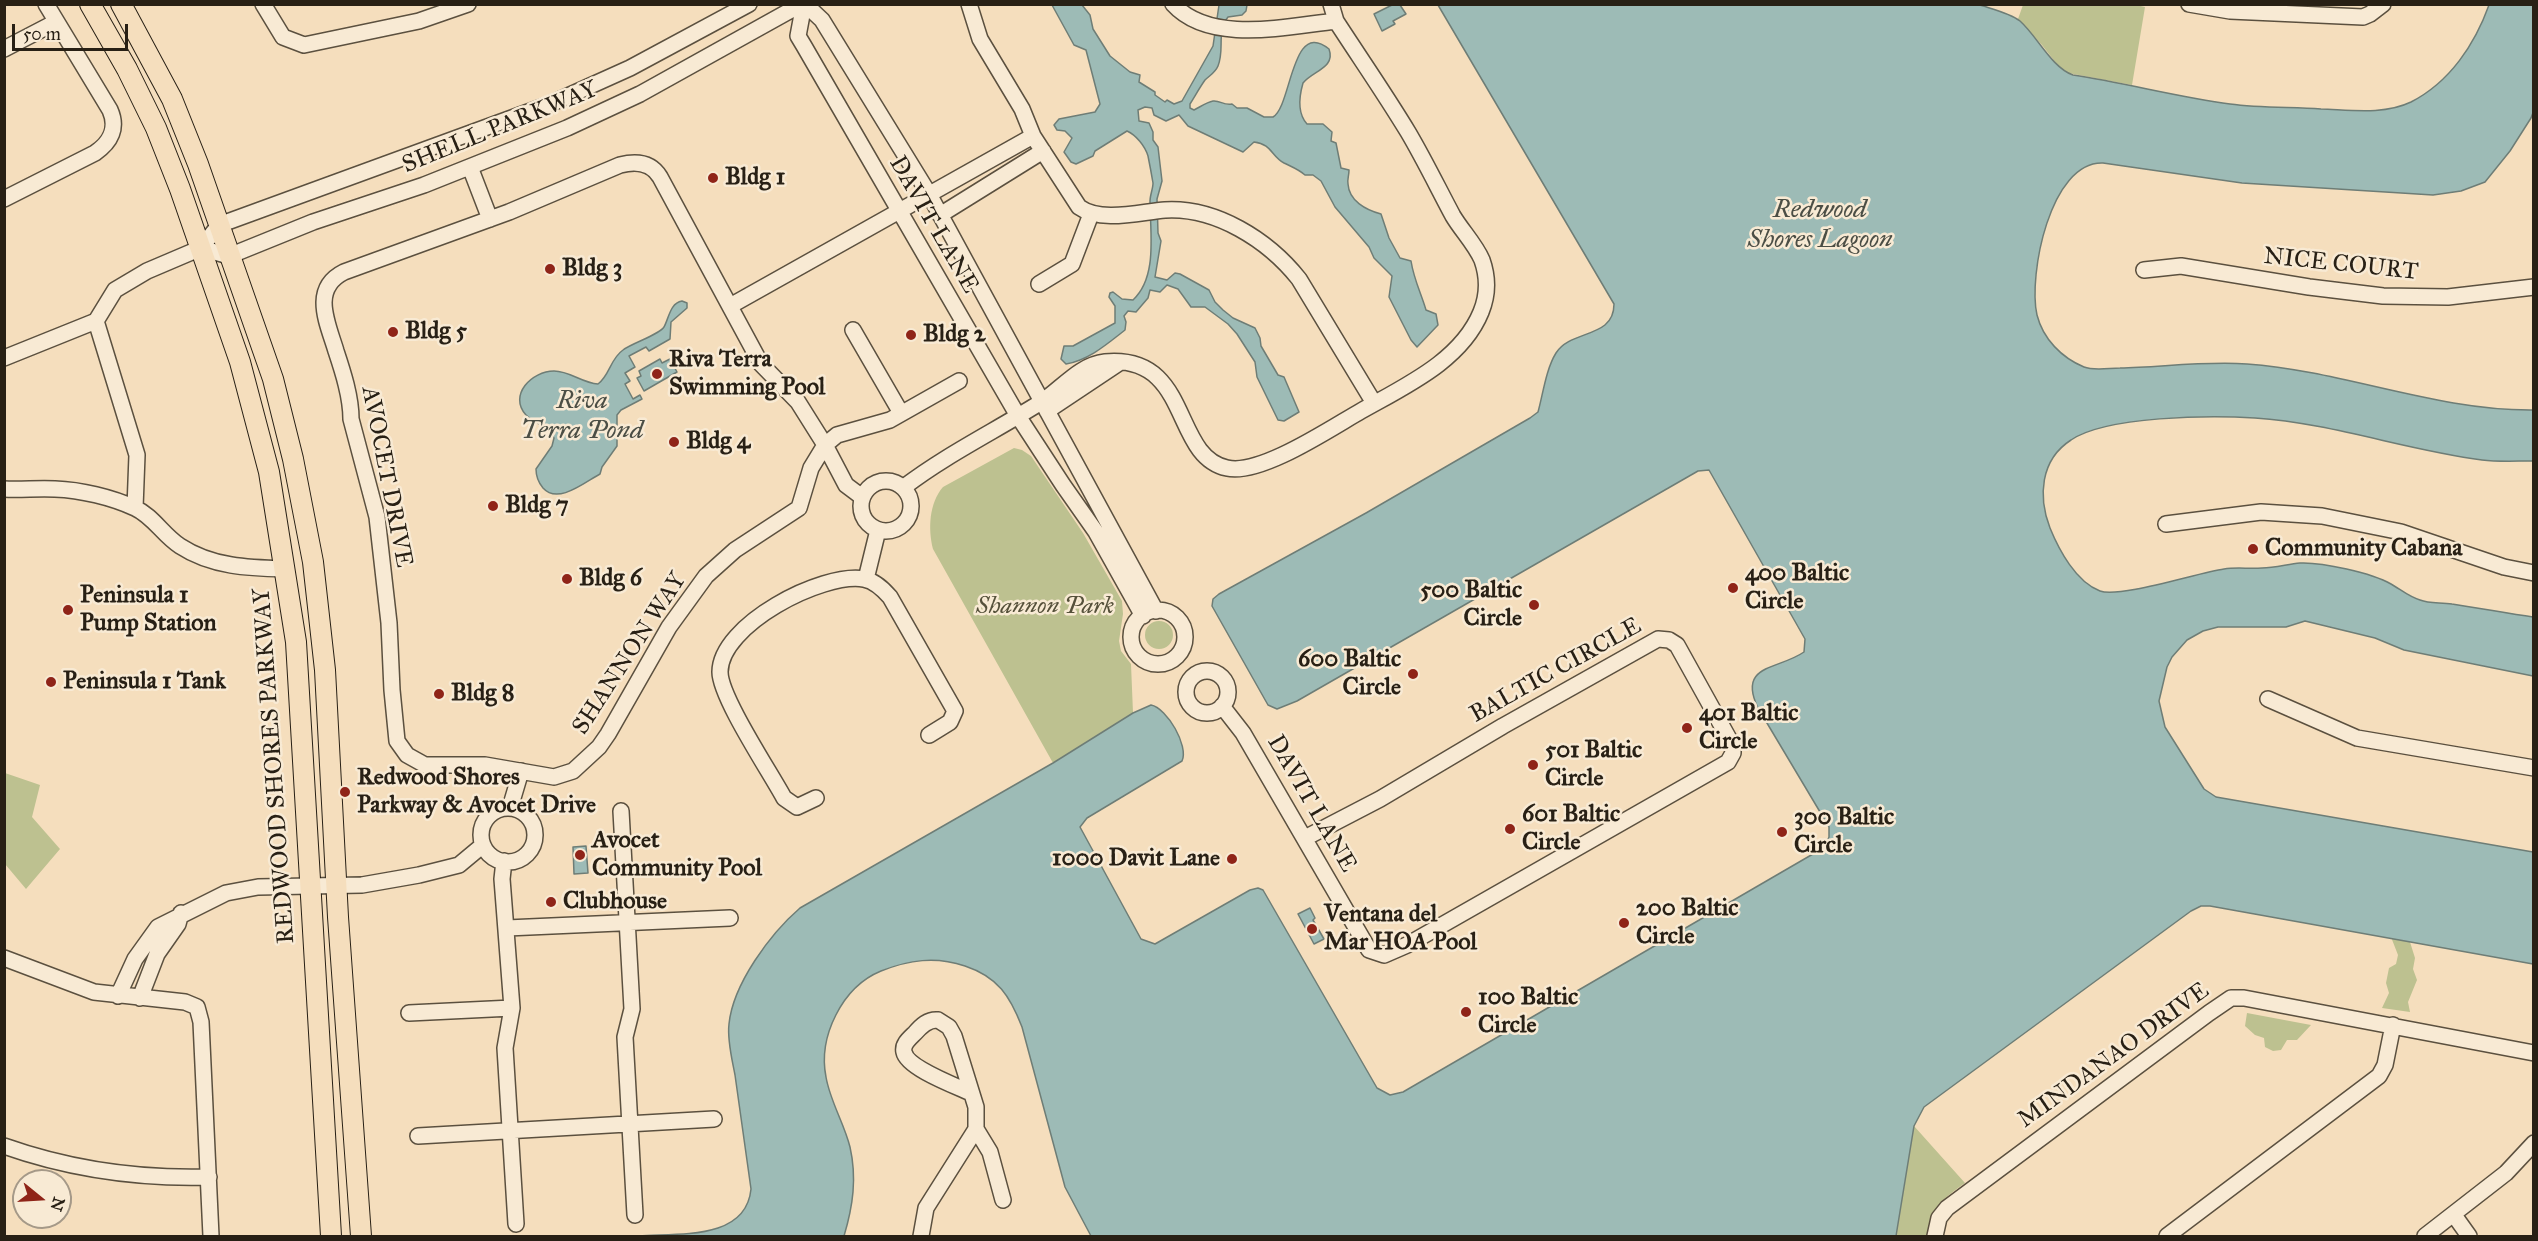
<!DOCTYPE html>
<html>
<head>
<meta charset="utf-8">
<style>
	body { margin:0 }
	#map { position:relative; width:2538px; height:1241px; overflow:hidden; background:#f5debd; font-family:"IM FELL Great Primer",serif }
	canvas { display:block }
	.frame { position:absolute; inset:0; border:6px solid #282015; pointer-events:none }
	.north { position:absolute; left:12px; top:1169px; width:60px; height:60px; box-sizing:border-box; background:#f8ead4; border:2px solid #a59988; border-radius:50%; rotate:108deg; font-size:16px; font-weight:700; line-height:24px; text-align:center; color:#282015 }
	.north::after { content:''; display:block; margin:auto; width:21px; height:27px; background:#8f2418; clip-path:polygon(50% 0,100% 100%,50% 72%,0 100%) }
	.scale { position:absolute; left:12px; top:24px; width:116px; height:27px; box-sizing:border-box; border:3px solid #282015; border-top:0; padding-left:8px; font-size:18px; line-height:21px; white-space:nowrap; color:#282015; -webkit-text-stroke:4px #f8ead4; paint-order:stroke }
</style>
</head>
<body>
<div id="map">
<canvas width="2538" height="1241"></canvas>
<div class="frame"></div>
<div class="north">N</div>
<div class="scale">50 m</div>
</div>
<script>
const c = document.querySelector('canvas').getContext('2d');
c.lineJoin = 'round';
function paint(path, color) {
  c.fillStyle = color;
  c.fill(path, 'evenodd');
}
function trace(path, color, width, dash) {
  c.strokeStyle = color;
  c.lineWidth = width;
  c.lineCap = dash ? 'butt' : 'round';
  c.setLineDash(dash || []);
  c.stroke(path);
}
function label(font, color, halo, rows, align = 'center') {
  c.font = font + ' "IM FELL Great Primer",serif';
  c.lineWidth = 5;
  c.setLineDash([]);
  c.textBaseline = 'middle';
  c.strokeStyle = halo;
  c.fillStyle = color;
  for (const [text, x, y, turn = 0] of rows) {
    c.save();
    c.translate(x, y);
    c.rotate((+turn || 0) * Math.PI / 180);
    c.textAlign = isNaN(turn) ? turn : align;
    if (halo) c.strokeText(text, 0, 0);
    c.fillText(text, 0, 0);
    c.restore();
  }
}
const green = new Path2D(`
	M2132,4L2145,7L2132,85L2068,73L2059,67L2042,45L2018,19L2023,5Z
	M1014,448L1022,450L1031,456L1083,533L1122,601L1123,614L1119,641L1121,651L1131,664L1133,713L1053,763L933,549C928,529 929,503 943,487Z
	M1145 635a14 14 0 1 1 28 0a14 14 0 1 1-28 0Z
	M5,773L40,785L32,817L60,849L26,889L5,864Z
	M2391,937L2410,942L2415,958L2413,969L2417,980L2408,1002L2410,1012L2382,1008L2389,993L2386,983L2389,968L2396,964L2398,955Z
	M2247,1013L2311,1025L2297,1040H2287L2281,1050L2273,1051L2265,1047L2264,1038L2255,1035L2245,1026Z
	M1914,1126L1965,1183C1941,1200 1932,1207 1927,1236H1896Z`);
const water = new Path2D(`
	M1052,5H1082L1090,15L1093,29L1110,56L1130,72L1140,75L1139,82L1155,92V95L1165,102L1167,100L1174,104L1182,101L1213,46L1219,5H1247L1246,11L1242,15L1228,17C1216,32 1225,49 1218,66C1215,73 1210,75 1205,80C1200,87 1195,96 1190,104V108L1194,110C1200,107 1207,102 1213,101C1220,100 1224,106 1232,104L1237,108H1247L1264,117H1273C1292,106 1291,18 1329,49C1336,68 1312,71 1303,83C1299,97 1297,113 1307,124H1323L1332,132L1331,141L1336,143L1341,168L1349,170C1349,176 1347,180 1348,184C1349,201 1366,210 1381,214L1389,238L1400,258L1411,261C1414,280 1421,293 1426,310L1436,314L1438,325L1417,347L1411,340L1389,297L1392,276L1374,258L1369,247L1335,207L1321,181L1313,175H1305C1298,169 1292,167 1284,163C1271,156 1272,144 1254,142L1243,152L1188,126L1179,115L1166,121L1154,115L1152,108L1145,107L1138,110L1139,121L1149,123L1153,132V140L1158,147L1162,181L1157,199L1158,233L1161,241L1155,277L1167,280L1175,273L1180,274L1209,290L1215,302L1223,310L1233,318L1255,328L1260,338L1261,346L1278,375L1284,377L1299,412L1284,421L1278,420L1257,377L1255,362L1237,334L1228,324L1205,307H1191L1178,289L1167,285L1160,292L1150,290L1148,298L1136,312L1128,311L1124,316L1126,322L1125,330C1107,344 1089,360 1066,364L1061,359L1064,346H1073L1115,323V306L1109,297L1110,293L1113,292L1122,299L1133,300C1158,277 1150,232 1150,201C1150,195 1153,189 1153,183C1152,177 1149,161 1148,156C1145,146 1136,135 1127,131L1095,151L1093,156L1076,164L1071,162L1064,152L1072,138L1065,131L1057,130L1054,125L1059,119L1095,112L1100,104L1086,50L1074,45Z
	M1392,5H1400L1406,14L1393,21L1395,24L1382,31L1374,14Z
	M1438,5H1980C1992,9 2010,13 2020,21C2037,36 2052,68 2073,75C2126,83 2178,97 2230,104C2260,108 2291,107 2321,109C2351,110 2384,115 2411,102C2450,82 2475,44 2489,5H2533L2534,110L2531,118L2510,151L2485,182L2461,191L2433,195L2242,183L2103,163C2050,161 2028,276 2037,315C2043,339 2062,358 2084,367C2094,371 2109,368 2120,368C2162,367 2205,361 2247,364C2344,371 2436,411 2533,410L2534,461H2531C2515,461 2498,462 2482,460C2406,450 2331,423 2255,418C2211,415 2106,416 2071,440C2040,460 2038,497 2050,528C2059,550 2076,582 2100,591C2120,598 2197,573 2224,569C2236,567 2249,569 2262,568C2275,568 2288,564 2300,563C2322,562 2372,573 2391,584C2400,589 2409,597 2420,600C2430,604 2441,602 2452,604C2479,608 2506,613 2533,617V676L2404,650L2375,638L2305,621L2286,627H2218L2203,631L2187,640L2172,657L2167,667L2159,701L2165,727L2204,789L2216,797L2533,852V964L2210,906H2201L2191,911L1924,1107L1914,1126L1896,1236H1091L1065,1187L1022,1027C1010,996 998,977 965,966C935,956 909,960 881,971C842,987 818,1037 826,1077C830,1101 844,1123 850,1147C857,1178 853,1206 844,1236H639C677,1233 746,1241 751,1189C746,1151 740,1113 735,1075C732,1059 727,1040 729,1024C733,984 770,934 800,908L1053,763L1133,713L1151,705C1167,708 1189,746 1182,761L1087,818L1080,827L1141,939L1155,944L1250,890L1258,888L1263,890L1377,1088L1390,1095L1403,1092L1825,847L1829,837V827L1758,708C1737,664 1778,670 1804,652L1805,639L1709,470L1698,471L1297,701L1277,709L1268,705L1212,606L1213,599L1219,594L1366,513L1530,418L1538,412C1543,394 1546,369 1556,353C1571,329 1614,339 1614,304Z
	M682,301L687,303V308L671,322L670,339L649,351L646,347L629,356L635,367L625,373L630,381L625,384L633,399L640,395L642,399L621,410L617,415V446L602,467L600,474C585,482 558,505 543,488C538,482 536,477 536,469L552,446L554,438C550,426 534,424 526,415C508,395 532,371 554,371C570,371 582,383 598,384C610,375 610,359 623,350C632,343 659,335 664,327C669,318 670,303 682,301Z
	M660,359L662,363L670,359L677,372L644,391L637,378L641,376L639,371Z
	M586,846L588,873L574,874L573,847Z
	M1310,908L1315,918L1313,920L1324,939L1314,944L1298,914Z`);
const minor = new Path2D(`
	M263,4L283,37L304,45L419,21L468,4
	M804,4L798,36L804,46L1018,416L1063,485L1096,532L1143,616
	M805,4L822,20L929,194L1156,611
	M969,4L980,39L1022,109L1033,136L1079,207C1101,223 1140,212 1165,210C1216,207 1268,240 1299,279L1374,403
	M1173,4C1210,45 1288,26 1336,21
	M2189,4L2230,11L2363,17L2370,14L2383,4
	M4,49L56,22
	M470,167L490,219
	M4,199L95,153C111,142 118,128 110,110L46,4
	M940,215L1043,151
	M201,248L229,256L313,222L424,185L567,128L640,94L802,4
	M2144,270L2181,266L2309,287L2383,296L2448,297L2534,287
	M1039,284L1072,264L1091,214
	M730,306L1033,136
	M96,321L137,455L135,508
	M853,330L901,413
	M4,358L96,321L115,290L147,271L201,248L219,225L550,104L630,68L749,4
	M1047,411L1119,363
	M861 506a25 25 0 1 1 50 0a25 25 0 1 1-50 0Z
	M904,487C946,455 993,432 1038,404C1060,391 1078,365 1105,362C1192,354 1171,456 1227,468C1260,476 1331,428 1361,411C1405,386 1461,361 1481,312C1488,295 1488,277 1482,260C1475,244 1462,231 1453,216C1438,188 1424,159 1408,132C1385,94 1360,58 1336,21L1331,4
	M4,489C21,490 38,488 55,489C81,490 111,497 135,508C153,516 163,535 180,546C212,567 249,568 285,569
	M862,497L846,485L825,445L798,402L761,364L660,177C651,162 636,161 620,165L509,212L344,272C310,289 328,324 336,351C343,372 351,397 351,419L377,517L389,623L392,690L397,741L407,755L425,765H485L554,777L573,771L599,747L608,734L669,627L706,576L735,550L799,508L811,468L825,445L837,435L890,420L959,381
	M2166,524L2261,512L2322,516L2401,532L2504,567L2534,573
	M866,579L878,530
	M1131 637a27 27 0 1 1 54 0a27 27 0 1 1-54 0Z
	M1186 692a21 21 0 1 1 42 0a21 21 0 1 1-42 0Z
	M2268,699L2357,738L2534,768
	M1222,706L1243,733L1369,950L1384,955L1407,945L1728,762L1733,753V746L1677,645L1669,640L1658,639L1503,726L1380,799L1305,838
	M816,798L797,807L784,798C770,772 720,697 720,672C720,625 822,572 864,579C875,581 883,589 890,597L955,711L950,722L929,735
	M510,808L521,771
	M481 835a27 27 0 1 1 54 0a27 27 0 1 1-54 0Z
	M621,811L632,1009L625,1037L635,1215
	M504,861L502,879L512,1008L505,1048L516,1224
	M507,928L730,918
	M4,958L94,992L185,1002L197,1007L201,1022L211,1236
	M118,996L135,959L158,927L226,893L258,887L362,885L419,875L459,865L483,845
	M140,998L157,954L178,924L181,913
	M409,1013L512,1008
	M971,1093C956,1086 907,1068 904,1052C902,1044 910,1038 915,1033C921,1026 928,1019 938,1020L949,1027L954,1036L976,1107V1129L990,1152L1003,1200
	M418,1136L714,1119
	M4,1146C72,1170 138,1179 209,1177
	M2454,1215L2469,1236
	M921,1236L926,1208L976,1129
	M1935,1236L1939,1218L1947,1208L2209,1013L2231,998H2244L2534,1053
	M2167,1236L2379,1076L2385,1065L2393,1025
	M2425,1236L2506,1173L2534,1143`);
const major = new Path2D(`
	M90,4L127,69L156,128L180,189L240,362L269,472L296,642L331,1236
	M121,4L172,99L198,164L273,379L293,459L313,562L325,670L338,917L361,1236`);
const markers = [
	[713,178,6,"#8f2418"],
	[550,269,6,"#8f2418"],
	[393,332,6,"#8f2418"],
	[911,335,6,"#8f2418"],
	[657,374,6,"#8f2418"],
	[674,442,6,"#8f2418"],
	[493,506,6,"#8f2418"],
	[2253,549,6,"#8f2418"],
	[567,579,6,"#8f2418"],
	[1733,588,6,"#8f2418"],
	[1534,605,6,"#8f2418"],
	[68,610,6,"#8f2418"],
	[1413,674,6,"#8f2418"],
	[51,682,6,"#8f2418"],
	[439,694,6,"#8f2418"],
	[1687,728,6,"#8f2418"],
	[1533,765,6,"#8f2418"],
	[345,792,6,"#8f2418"],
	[1510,829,6,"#8f2418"],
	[1782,832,6,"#8f2418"],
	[580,855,6,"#8f2418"],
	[1232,859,6,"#8f2418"],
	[551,902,6,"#8f2418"],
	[1624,923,6,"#8f2418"],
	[1312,929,6,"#8f2418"],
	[1466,1012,6,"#8f2418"]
];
const streetNames = [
	["SHELL PARKWAY",500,128,-22],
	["DAVIT LANE",933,225,60],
	["NICE COURT",2341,265,6],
	["AVOCET DRIVE",386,477,79],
	["SHANNON WAY",630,654,-57],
	["BALTIC CIRCLE",1556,671,-29],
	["REDWOOD SHORES PARKWAY",275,766,-94],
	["DAVIT LANE",1311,804,60],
	["MINDANAO DRIVE",2114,1056,-36]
];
const poiNames = [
	["Bldg 1",725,178],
	["Bldg 3",562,269],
	["Bldg 5",405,332],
	["Bldg 2",923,335],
	["Riva Terra",669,360],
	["Swimming Pool",669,388],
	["Bldg 4",686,442],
	["Bldg 7",505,506],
	["Community Cabana",2265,549],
	["400 Baltic",1745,574],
	["Circle",1745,602],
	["Bldg 6",579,579],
	["500 Baltic",1522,591,"right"],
	["Circle",1522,619,"right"],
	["Peninsula 1",80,596],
	["Pump Station",80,624],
	["600 Baltic",1401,660,"right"],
	["Circle",1401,688,"right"],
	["Peninsula 1 Tank",63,682],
	["Bldg 8",451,694],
	["401 Baltic",1699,714],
	["Circle",1699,742],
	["501 Baltic",1545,751],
	["Circle",1545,779],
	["Redwood Shores",357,778],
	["Parkway & Avocet Drive",357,806],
	["601 Baltic",1522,815],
	["Circle",1522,843],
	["300 Baltic",1794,818],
	["Circle",1794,846],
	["Avocet",592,841],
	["Community Pool",592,869],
	["1000 Davit Lane",1220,859,"right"],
	["Clubhouse",563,902],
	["200 Baltic",1636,909],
	["Circle",1636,937],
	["Ventana del",1324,915],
	["Mar HOA Pool",1324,943],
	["100 Baltic",1478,998],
	["Circle",1478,1026]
];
const parkNames = [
	["Shannon Park",1045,607]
];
const waterNames = [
	["Redwood",1820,211],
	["Shores Lagoon",1820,241],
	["Riva",582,402],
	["Terra Pond",582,432]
];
paint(green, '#bdc190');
paint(water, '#9dbbb6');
trace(water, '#6e7d76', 1.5);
trace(minor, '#5b503f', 18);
trace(major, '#282015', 22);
trace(minor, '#f8ead4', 15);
trace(major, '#f5debd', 20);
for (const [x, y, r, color] of markers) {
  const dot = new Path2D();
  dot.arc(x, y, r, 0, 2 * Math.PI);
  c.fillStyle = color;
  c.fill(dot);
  trace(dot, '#f8ead4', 2);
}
label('24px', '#282015', '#f8ead4', streetNames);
label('bold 24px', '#282015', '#f8ead4', poiNames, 'left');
label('italic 24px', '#55503a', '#f8ead4', parkNames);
label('italic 26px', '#4b4e45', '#f8ead4', waterNames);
</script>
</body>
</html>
